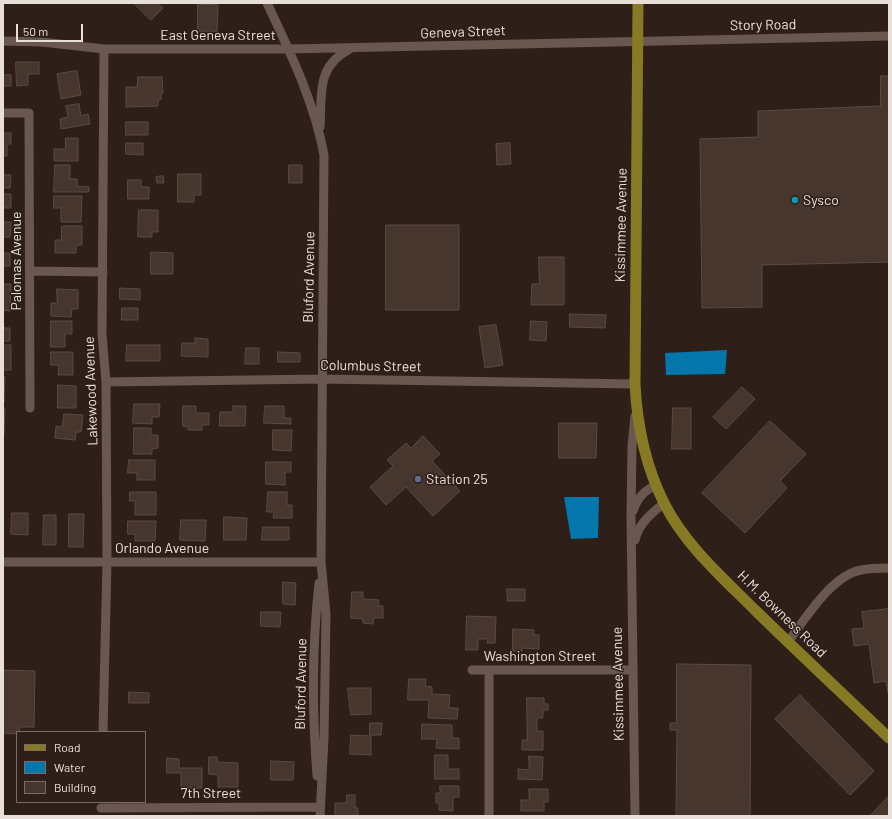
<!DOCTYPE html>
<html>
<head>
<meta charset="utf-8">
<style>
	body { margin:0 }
	#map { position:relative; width:892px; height:819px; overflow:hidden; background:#2e1f18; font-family:Barlow,sans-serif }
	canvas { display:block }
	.frame { position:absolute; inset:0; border:4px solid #e9dfda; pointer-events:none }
	.legend { position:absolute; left:16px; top:731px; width:130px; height:72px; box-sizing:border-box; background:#2e1f18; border:1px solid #796c66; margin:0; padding:5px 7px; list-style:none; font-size:12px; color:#e9dfda }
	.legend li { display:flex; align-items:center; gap:8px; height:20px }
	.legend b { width:20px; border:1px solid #796c66 }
	.scale { position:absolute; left:16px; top:24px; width:67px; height:18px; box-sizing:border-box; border:2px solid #e9dfda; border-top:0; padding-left:5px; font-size:12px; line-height:14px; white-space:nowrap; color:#e9dfda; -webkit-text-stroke:3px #2e1f18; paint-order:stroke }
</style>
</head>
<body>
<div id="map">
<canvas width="892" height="819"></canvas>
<div class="frame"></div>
<ul class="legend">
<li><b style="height:5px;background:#867a25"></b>Road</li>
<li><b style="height:11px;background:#0376ab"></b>Water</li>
<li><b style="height:11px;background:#46362e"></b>Building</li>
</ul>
<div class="scale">50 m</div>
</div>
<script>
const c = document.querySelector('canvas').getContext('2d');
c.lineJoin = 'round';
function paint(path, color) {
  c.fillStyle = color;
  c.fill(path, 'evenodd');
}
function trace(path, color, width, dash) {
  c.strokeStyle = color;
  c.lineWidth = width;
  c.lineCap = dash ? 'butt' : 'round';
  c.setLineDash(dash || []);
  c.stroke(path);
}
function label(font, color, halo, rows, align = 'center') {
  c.font = font + ' Barlow,sans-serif';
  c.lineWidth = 3;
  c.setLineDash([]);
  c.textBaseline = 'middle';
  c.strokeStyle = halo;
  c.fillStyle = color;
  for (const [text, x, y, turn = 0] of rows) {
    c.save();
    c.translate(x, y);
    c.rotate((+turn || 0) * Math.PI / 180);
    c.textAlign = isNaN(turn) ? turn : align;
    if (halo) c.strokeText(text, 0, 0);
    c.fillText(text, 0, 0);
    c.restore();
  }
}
const water = new Path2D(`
	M727,350L725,374L666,375L665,353Z
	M564,497H599L598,538L571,539Z`);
const building = new Path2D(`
	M134,3H157L163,8L151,20Z
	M198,4L218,5L217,32L198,31Z
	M16,62H39V74H28V85L17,86Z
	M77,71L81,95L61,99L57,74Z
	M3,75H11V86H3Z
	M881,76H889V262L762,265V307L702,308L700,139L758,137V111L880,106Z
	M138,77H162L163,93H161V99L158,100V106L126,107V87H137Z
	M79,104L81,116L88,114L90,124L61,129L60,119L68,117L66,106Z
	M126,122H148V135H126Z
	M3,133H11V144H7V156H3Z
	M66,138H78V161H54V149H65Z
	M126,143H143V155L126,154Z
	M510,143L511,164L497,165L496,144Z
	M3,161L4,175H11L10,188H3Z
	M55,165H70V179H77V186L89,187V192H54Z
	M289,165H302V183H289Z
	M178,174H201V195H194V202H178Z
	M163,176L164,183H157L156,177Z
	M128,180H141V187H149V199H128Z
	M3,194H11V208H3V209Z
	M54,196H82L81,222H61V208H54Z
	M139,210H158V232H152V237H138Z
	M3,222H11L10,237H3Z
	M386,225H459V310H386Z
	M62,226H82V245H76V253H55V240H61Z
	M151,252L173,253V274H151Z
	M3,253H10V266H3V269Z
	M539,257H564V305H531L532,284H539Z
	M3,284H11L10,311L3,310Z
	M120,288L140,289V300L120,299Z
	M57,289L78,290V309H72L71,317L51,316V303H57Z
	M122,308H138V320H122Z
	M570,314L606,315L605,328L570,327Z
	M3,315L4,328H10V341H3Z
	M51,321H72V334H65V347H51Z
	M531,321L547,322L546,341L530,340Z
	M496,325L503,365L485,368L479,327Z
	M195,338L208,339V357L181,356L182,343H195Z
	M3,345H11V370H3Z
	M127,345H160V361H126Z
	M246,348H259V364H245Z
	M51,352H73V375H58L59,365H51Z
	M278,352L300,353V362H278Z
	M3,377H5L4,403H3Z
	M58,385L76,386V408H58Z
	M742,387L755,399L726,429L713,417Z
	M134,404H160L159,417H152V424L133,423Z
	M183,406H196V413H209V425H202V430H188V427L183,426Z
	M233,406H246L245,426H219L220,412H233Z
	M265,406H284V418H291V424L264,423Z
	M3,408H5L4,435H3Z
	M673,408H691V449H672Z
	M64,414L83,415L81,432H76L75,440L55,438L56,426L62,427Z
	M770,421L806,454L780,481L787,488L745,533L702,493Z
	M559,423H597L596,458H559Z
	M134,428H151V435H158V448L152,449V454H134Z
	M273,430H292L291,451L273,450Z
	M423,436L440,454L432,461L460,491L433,516L406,487L386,505L370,487L393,466L387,460L406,443L411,448Z
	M129,460H155V480H137V473H128Z
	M266,462H291V472H285V485L266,484Z
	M130,492H156V515H135V501H130Z
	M268,492H287V505H292V518H273L274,512H267Z
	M12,513H28V535L11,534Z
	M69,514H84L83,547H69Z
	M44,515H56V545H43Z
	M224,517L247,518L246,540H224Z
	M181,520H206L205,541L180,540Z
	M128,521H156L155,541H135V534H128Z
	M263,527H289V540H262Z
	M283,582L296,583L295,605L283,604Z
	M507,589H525V601H508Z
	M352,592H363V599L379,600L378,606H383V618H374L373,624L363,623V619L351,618Z
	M889,609V693H888L886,681L874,683L869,644L854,646L852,629L864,628L862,612Z
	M261,612H281L280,627L261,626Z
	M467,616L496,617L495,643H487L488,639H478V650H466Z
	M513,629L534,630V635H539V649L522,648V651H513Z
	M677,664L751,665L750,816H676L677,730H670V723H676Z
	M3,670L35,671L34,727H20L19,732L17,734L3,733Z
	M409,679H426L425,686L432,687V694L450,695L449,708H458L457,719L428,718L429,700H408Z
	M348,688H371V714L351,715Z
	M129,692L149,693V703H129Z
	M800,695L874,771L850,795L775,719Z
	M527,698H544V704H548V710H543V718H537V731H543V750H522V740H527Z
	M370,723H382L381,735H370Z
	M422,724L452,725V738H459V749L436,748L437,739H422Z
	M351,735L371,736V755L350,754Z
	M435,755H448V769H459V779H435Z
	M529,756L543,757L542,780L518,779V769L529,770Z
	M209,757H217V762L238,763V787H218V775L209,774Z
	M167,758L179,759V768H202V788H181V773H167Z
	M271,761L294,762L293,780H271Z
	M440,786H459V797H453V811L439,810V803H436V793H440Z
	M529,789H548V802H544V811H521V800H529Z
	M347,795H355V808H358V815L335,816V803H346Z
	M889,796V816H870Z`);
const minor = new Path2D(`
	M267,3C290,52 314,101 324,155L321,562L326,614L324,738L320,816
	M3,41L42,42L104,49H289L889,36
	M3,113H29L30,408
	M320,127C322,94 316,66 350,49
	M30,271L103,272
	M106,382L322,379L635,384
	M633,511C638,497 644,491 656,485
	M635,540C639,523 651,514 664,503
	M3,562H321
	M788,642C805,619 832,575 861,570C870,568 880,568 889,568
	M472,670H633
	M103,732L107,562L106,382L102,334L104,49
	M317,776C312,712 312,646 319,583
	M101,808L320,807
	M489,816V670
	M635,816L631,517L632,446L635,416`);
const major = new Path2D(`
	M638,3L635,384C637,424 646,467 664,503C685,545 723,578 756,611C800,654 845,696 889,738`);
const markers = [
	[795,200,4,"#0f9aa8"],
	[418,479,4,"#5c6f8a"]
];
const streetNames = [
	["Story Road",763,25,-1],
	["Geneva Street",463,32,-2],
	["East Geneva Street",218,35],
	["Kissimmee Avenue",621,225,-89],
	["Palomas Avenue",16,261,-90],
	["Bluford Avenue",309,277,-89],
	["Columbus Street",371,366,1],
	["Lakewood Avenue",91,391,-92],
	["Orlando Avenue",162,548],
	["H.M. Bowness Road",782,614,44],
	["Washington Street",540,656],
	["Bluford Avenue",301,684,-89],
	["Kissimmee Avenue",618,684,-91],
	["7th Street",211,793]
];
const poiNames = [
	["Sysco",803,200],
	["Station 25",426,479]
];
paint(water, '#0376ab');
paint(building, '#46362e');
trace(building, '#5c4b43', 1);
trace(minor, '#6a5850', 9);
trace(major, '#867a25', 11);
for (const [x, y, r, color] of markers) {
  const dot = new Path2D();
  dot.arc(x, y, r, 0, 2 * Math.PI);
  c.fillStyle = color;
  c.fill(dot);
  trace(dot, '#2e1f18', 1.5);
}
label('14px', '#e9dfda', '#2e1f18', streetNames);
label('14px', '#e9dfda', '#2e1f18', poiNames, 'left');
</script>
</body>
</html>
